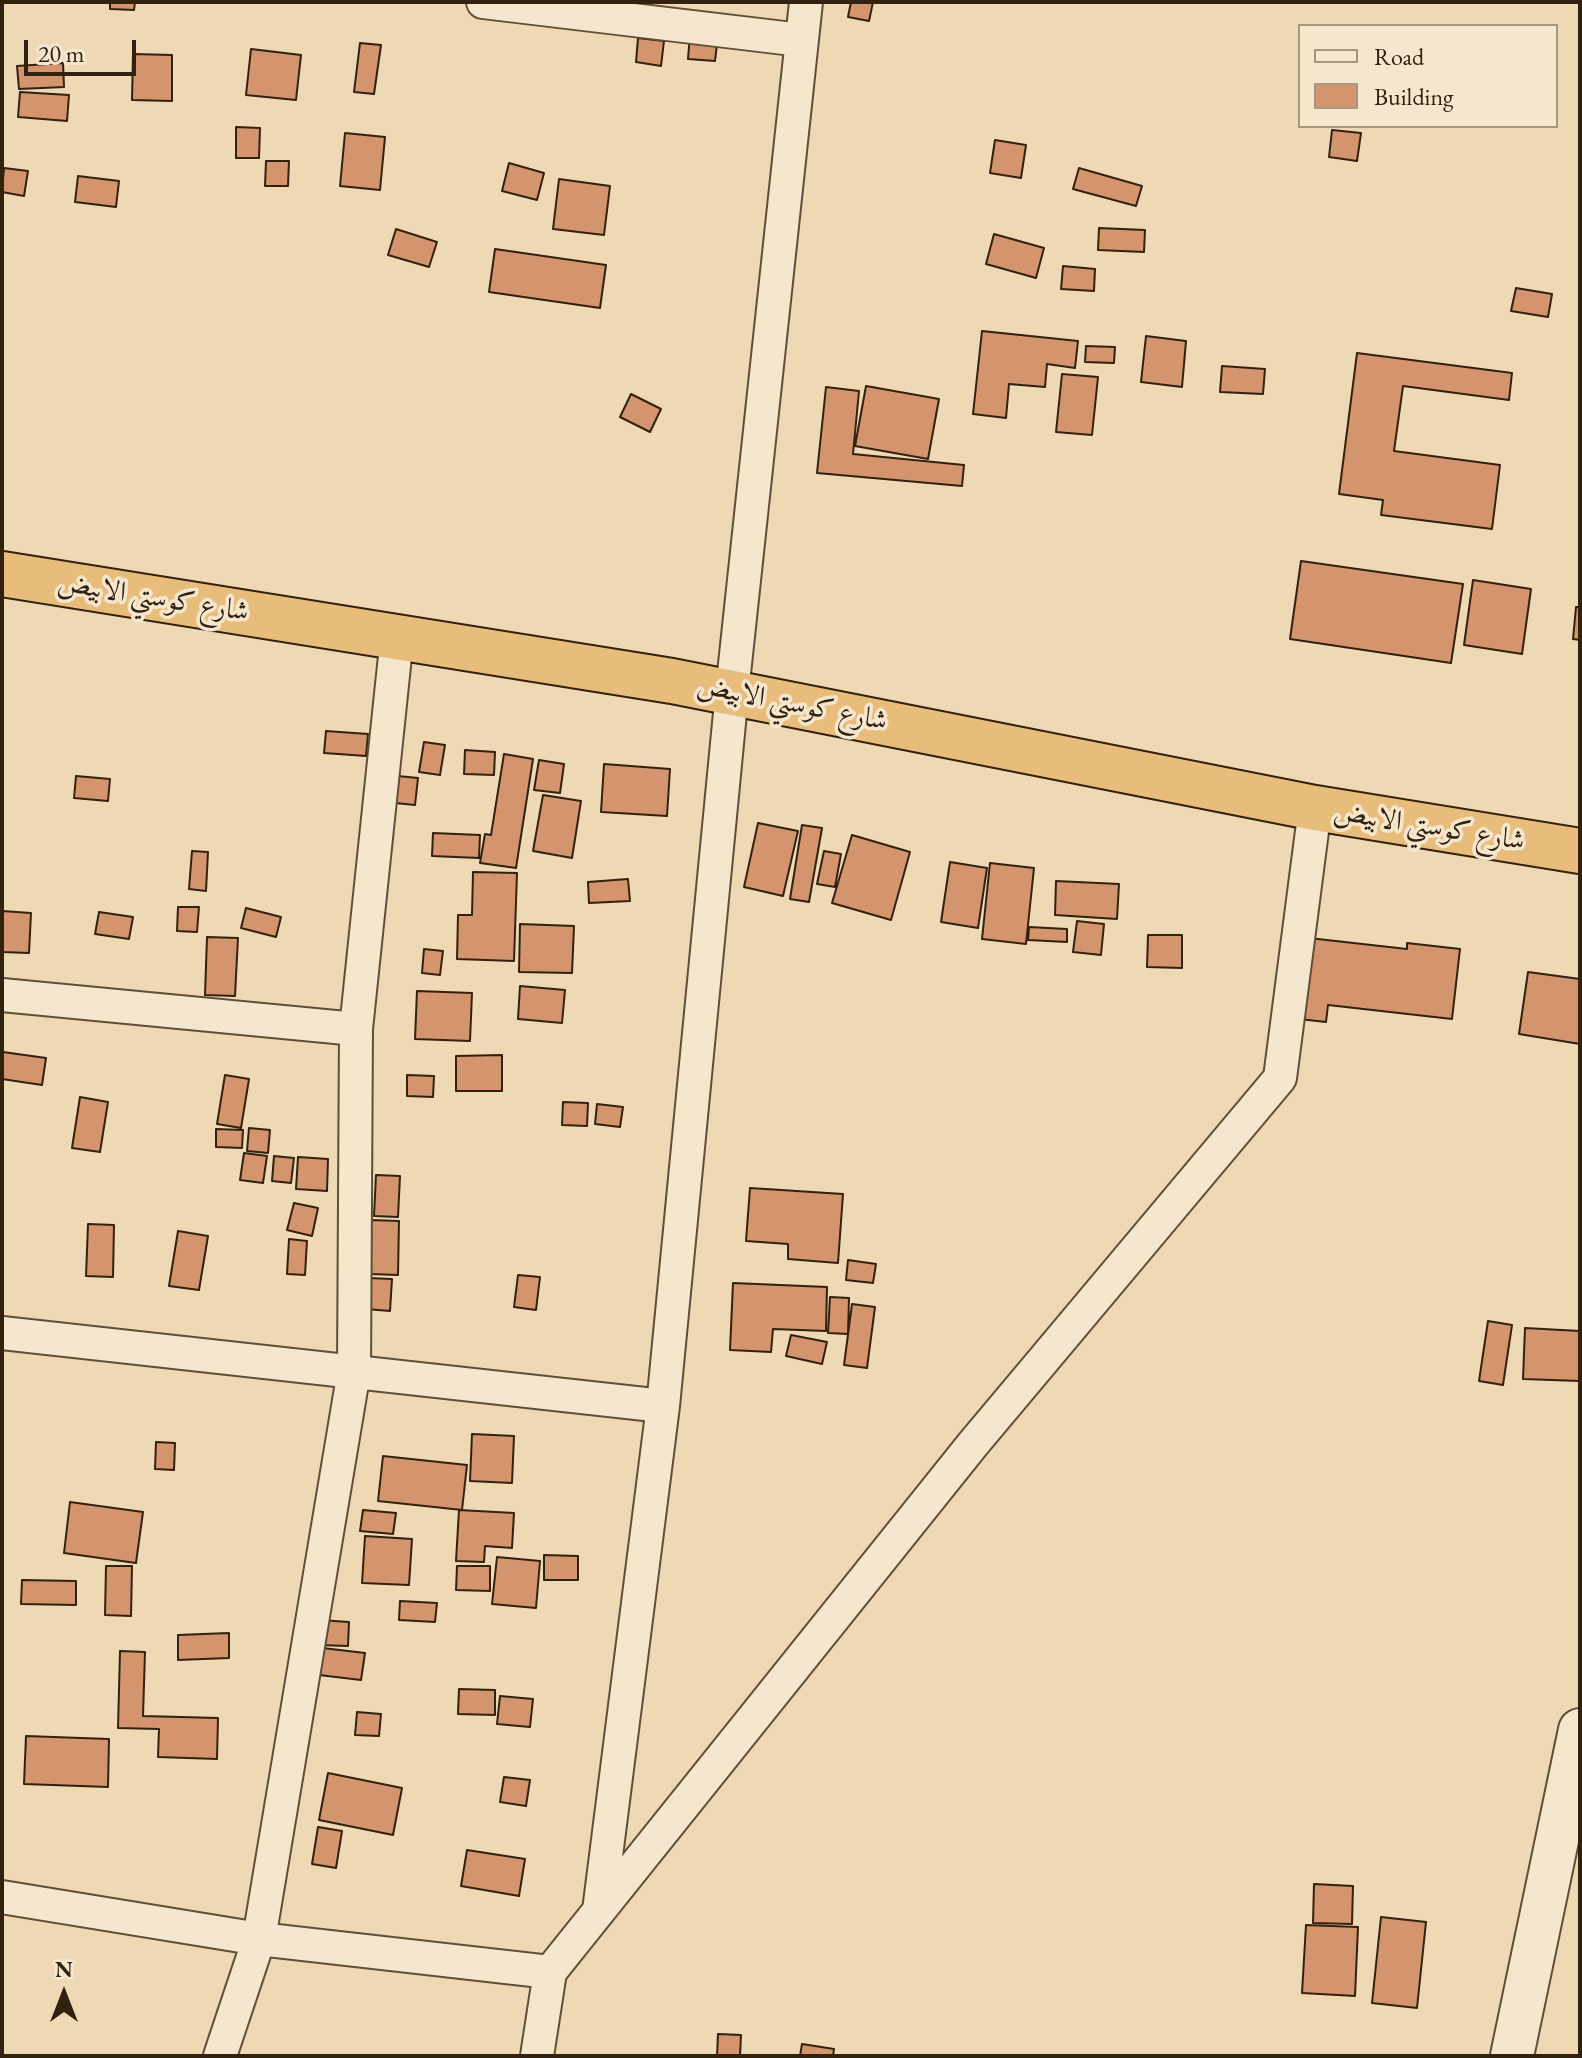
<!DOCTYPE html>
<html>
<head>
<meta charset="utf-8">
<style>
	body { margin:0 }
	#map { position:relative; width:1582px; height:2058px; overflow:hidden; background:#efd8b4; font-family:"EB Garamond",serif }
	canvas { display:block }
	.frame { position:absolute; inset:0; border:4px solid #31210e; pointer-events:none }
	.legend { position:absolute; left:1298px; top:24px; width:260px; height:104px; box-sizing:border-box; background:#f5e6ce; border:2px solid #a79781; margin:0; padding:10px 14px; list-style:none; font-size:24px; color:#31210e }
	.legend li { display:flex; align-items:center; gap:16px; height:40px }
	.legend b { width:40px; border:2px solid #a79781 }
	.north { position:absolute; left:24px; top:1954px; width:80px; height:80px; -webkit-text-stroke:6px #f5e6ce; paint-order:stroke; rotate:0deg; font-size:22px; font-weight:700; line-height:32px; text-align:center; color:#31210e }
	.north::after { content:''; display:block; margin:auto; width:28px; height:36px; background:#31210e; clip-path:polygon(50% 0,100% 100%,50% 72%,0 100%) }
	.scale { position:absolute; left:24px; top:40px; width:112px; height:36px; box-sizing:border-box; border:4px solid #31210e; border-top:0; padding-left:10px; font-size:24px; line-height:28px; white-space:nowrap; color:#31210e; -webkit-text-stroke:6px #f5e6ce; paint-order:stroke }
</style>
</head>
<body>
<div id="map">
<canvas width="1582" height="2058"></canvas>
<div class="frame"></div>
<ul class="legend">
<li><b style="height:10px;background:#f5e6ce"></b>Road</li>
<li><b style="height:22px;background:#d3946e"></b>Building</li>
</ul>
<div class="north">N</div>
<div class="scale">20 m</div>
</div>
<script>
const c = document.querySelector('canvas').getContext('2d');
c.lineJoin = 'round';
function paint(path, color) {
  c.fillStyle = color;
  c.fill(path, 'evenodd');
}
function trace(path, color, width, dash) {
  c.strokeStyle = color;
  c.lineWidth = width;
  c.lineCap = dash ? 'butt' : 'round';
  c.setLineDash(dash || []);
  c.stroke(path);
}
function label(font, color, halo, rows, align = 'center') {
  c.font = font + ' "EB Garamond",Amiri,serif';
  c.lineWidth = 7;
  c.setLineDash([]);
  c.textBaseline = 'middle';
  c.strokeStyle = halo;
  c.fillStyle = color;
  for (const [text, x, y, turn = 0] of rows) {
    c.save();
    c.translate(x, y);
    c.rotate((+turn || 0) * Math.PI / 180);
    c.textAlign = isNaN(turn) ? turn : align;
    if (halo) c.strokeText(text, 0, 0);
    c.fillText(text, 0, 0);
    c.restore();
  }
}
const building = new Path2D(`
	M110,2H135L134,10L110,9Z
	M851,2H873L869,21L848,17Z
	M690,34L718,36L715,61L688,59Z
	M638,38L664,41L661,66L636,62Z
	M360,43L381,45L374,94L354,92Z
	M251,49L301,55L296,100L246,95Z
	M133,54L172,55V101L132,100Z
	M63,63L64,87L19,89L17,66Z
	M20,92L69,95L67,121L18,117Z
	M236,127L260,128L259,158H236Z
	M1332,130L1361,133L1357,161L1329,157Z
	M345,133L385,137L380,190L340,186Z
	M995,140L1026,145L1021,178L990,173Z
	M266,161H289L288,186H265Z
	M509,163L544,173L537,200L502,191Z
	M4,168L28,171L24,196L2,192Z
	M1079,168L1142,186L1136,206L1073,189Z
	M78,176L119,181L116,207L75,202Z
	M559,179L610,186L604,235L553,229Z
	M1099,228L1145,230L1144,252L1098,250Z
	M396,229L437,242L429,267L388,255Z
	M994,234L1044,248L1036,278L986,264Z
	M495,249L606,265L600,308L489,292Z
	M1063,266L1095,269L1094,291L1061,289Z
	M1516,288L1552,294L1548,317L1511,311Z
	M982,331L1078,341L1075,368L1047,364L1045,387L1009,384L1006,418L973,414Z
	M1146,336L1186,341L1182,387L1141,382Z
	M1086,346L1115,347L1114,363L1085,362Z
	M1357,353L1512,373L1509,400L1403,386L1394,451L1500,465L1492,529L1381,515L1383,500L1339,494Z
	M1222,366L1265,369L1263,394L1220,392Z
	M1062,374L1098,377L1092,435L1056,432Z
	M866,386L939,399L928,459L855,446Z
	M826,387L859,391L853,454L964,465L962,486L817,473Z
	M631,394L661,409L650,432L620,417Z
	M1301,561L1463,584L1451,663L1290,639Z
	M1473,580L1531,589L1522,654L1464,645Z
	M1576,607H1580V640L1573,639Z
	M326,731L368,734L366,756L324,753Z
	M424,742L445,745L440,775L419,772Z
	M465,750L495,752L494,775L464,774Z
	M504,754L533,759L516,868L480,863L485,834L491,835Z
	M539,760L564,764L560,793L534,790Z
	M604,764L670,769L667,816L601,812Z
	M76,776L110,779L108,801L74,798Z
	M398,776L418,778L415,805L395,803Z
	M543,795L581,801L572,858L533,851Z
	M758,823L798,831L783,896L744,887Z
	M802,825L822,828L809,902L790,899Z
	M433,833L480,835L479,858L432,856Z
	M852,835L910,852L891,920L832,903Z
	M192,851L208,852L206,891L189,889Z
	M824,851L841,854L835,887L817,884Z
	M950,862L987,868L978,928L941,922Z
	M990,863L1034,868L1026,944L982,939Z
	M473,872L517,873L514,961L457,959L458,915H472Z
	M628,879L630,901L589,903L588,882Z
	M1056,881L1119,884L1117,919L1055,915Z
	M178,907H199L197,932L177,931Z
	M246,908L281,917L276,937L241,928Z
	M2,911L31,913L29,953L2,952Z
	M99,912L133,917L129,939L95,934Z
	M1077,921L1104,924L1101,955L1073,952Z
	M520,924L574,926L572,973L519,972Z
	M1029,927L1067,929V942L1028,940Z
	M1148,935H1182V968L1147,967Z
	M207,937L238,938L235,996L205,995Z
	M1300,937L1407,949V943L1460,949L1452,1019L1328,1005L1326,1022L1290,1018Z
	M424,949L443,951L440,975L422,973Z
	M1528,972L1580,979V1044L1519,1034Z
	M520,986L565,990L562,1023L518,1019Z
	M417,991L472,993L470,1041L415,1039Z
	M3,1052L46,1058L42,1085L2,1079Z
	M502,1055V1091H456V1056Z
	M225,1075L249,1079L241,1128L217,1124Z
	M407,1075L434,1076L433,1097L407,1096Z
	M80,1097L108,1102L100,1152L72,1148Z
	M563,1102L588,1103L587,1126L562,1125Z
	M597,1104L623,1107L620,1127L595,1124Z
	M249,1128L270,1130L268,1153L247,1151Z
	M216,1129L243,1130L242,1148L216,1147Z
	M244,1153L267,1156L263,1183L240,1180Z
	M274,1156L294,1158L291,1183L272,1181Z
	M298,1157L328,1159L327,1191L296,1189Z
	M376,1175L400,1176L398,1217L374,1216Z
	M750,1188L843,1194L838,1263L788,1259V1244L746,1241Z
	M294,1203L318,1208L312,1236L287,1230Z
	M371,1220L399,1221L398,1275L370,1274Z
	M88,1224L114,1225L113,1277L86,1276Z
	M178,1231L208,1236L199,1290L169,1286Z
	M289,1239L307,1241L305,1275L287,1274Z
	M848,1260L876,1264L873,1283L846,1280Z
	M518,1275L540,1277L536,1310L514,1307Z
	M368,1278L392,1279L390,1311L366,1309Z
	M733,1283L827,1287L826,1331L773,1329L771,1352L730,1350Z
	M830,1297L849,1298L848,1334L828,1333Z
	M852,1304L875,1307L867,1368L844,1365Z
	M1488,1321L1512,1325L1503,1385L1479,1381Z
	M1525,1328L1580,1331V1381L1523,1379Z
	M791,1335L827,1342L822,1364L786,1356Z
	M472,1434L514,1436L512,1483L470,1481Z
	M156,1442L175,1443L174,1470L155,1469Z
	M383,1456L467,1465L462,1510L378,1501Z
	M70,1502L143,1512L136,1563L64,1553Z
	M363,1510L396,1513L393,1534L360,1531Z
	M459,1510L514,1513L512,1548L485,1546L484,1562L456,1561Z
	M365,1536L412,1539L409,1585L362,1583Z
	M544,1555L578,1556V1580H544Z
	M497,1557L540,1561L536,1608L492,1604Z
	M106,1566H132L131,1616L105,1615Z
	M457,1566H490V1591L456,1590Z
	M22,1580L76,1581V1605L21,1604Z
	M400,1601L437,1603L435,1622L399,1620Z
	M320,1620L349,1622L348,1646L319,1645Z
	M229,1633V1658L178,1660V1635Z
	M323,1648L365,1653L361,1680L319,1675Z
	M120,1651L145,1652L143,1716L218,1718L217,1759L158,1757L159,1729L118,1728Z
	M459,1689L495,1690V1715L458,1714Z
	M500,1696L533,1699L530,1727L497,1724Z
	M357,1712L381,1714L379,1736L355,1735Z
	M26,1736L109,1739L108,1787L24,1784Z
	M328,1773L402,1788L393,1835L319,1820Z
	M504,1777L530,1780L526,1806L500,1802Z
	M318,1827L342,1831L336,1868L312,1864Z
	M467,1850L525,1859L519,1896L461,1886Z
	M1314,1884L1353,1886L1352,1924L1313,1923Z
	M1381,1917L1426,1922L1417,2008L1372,2003Z
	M1306,1925L1358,1927L1355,1996L1302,1993Z
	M718,2034L741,2035L740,2056H717Z
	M802,2044L834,2049L833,2056H800Z`);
const minor = new Path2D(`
	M483,2L801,40
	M2,995L356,1029
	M2,1333L663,1406
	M2,1897L259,1939L550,1972L973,1444L1280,1078L1315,808
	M599,1911L663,1406L732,692L806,2
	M220,2056L259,1939L354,1371L356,1029L397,637
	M537,2056L550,1972`);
const tertiary = new Path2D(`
	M1512,2056L1580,1730`);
const trunk = new Path2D(`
	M2,574L672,681L1315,808L1580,851`);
const streetNames = [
	["شارع كوستي الابيض",153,598,9],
	["شارع كوستي الابيض",792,704,11],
	["شارع كوستي الابيض",1429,827,9]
];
paint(building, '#d3946e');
trace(building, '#31210e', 2);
trace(minor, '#604f38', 36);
trace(tertiary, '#604f38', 46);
trace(trunk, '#31210e', 48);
trace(minor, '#f5e6ce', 32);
trace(tertiary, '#f5e6ce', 42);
trace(trunk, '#e8bc7a', 44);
label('28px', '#31210e', '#f5e6ce', streetNames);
</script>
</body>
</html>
